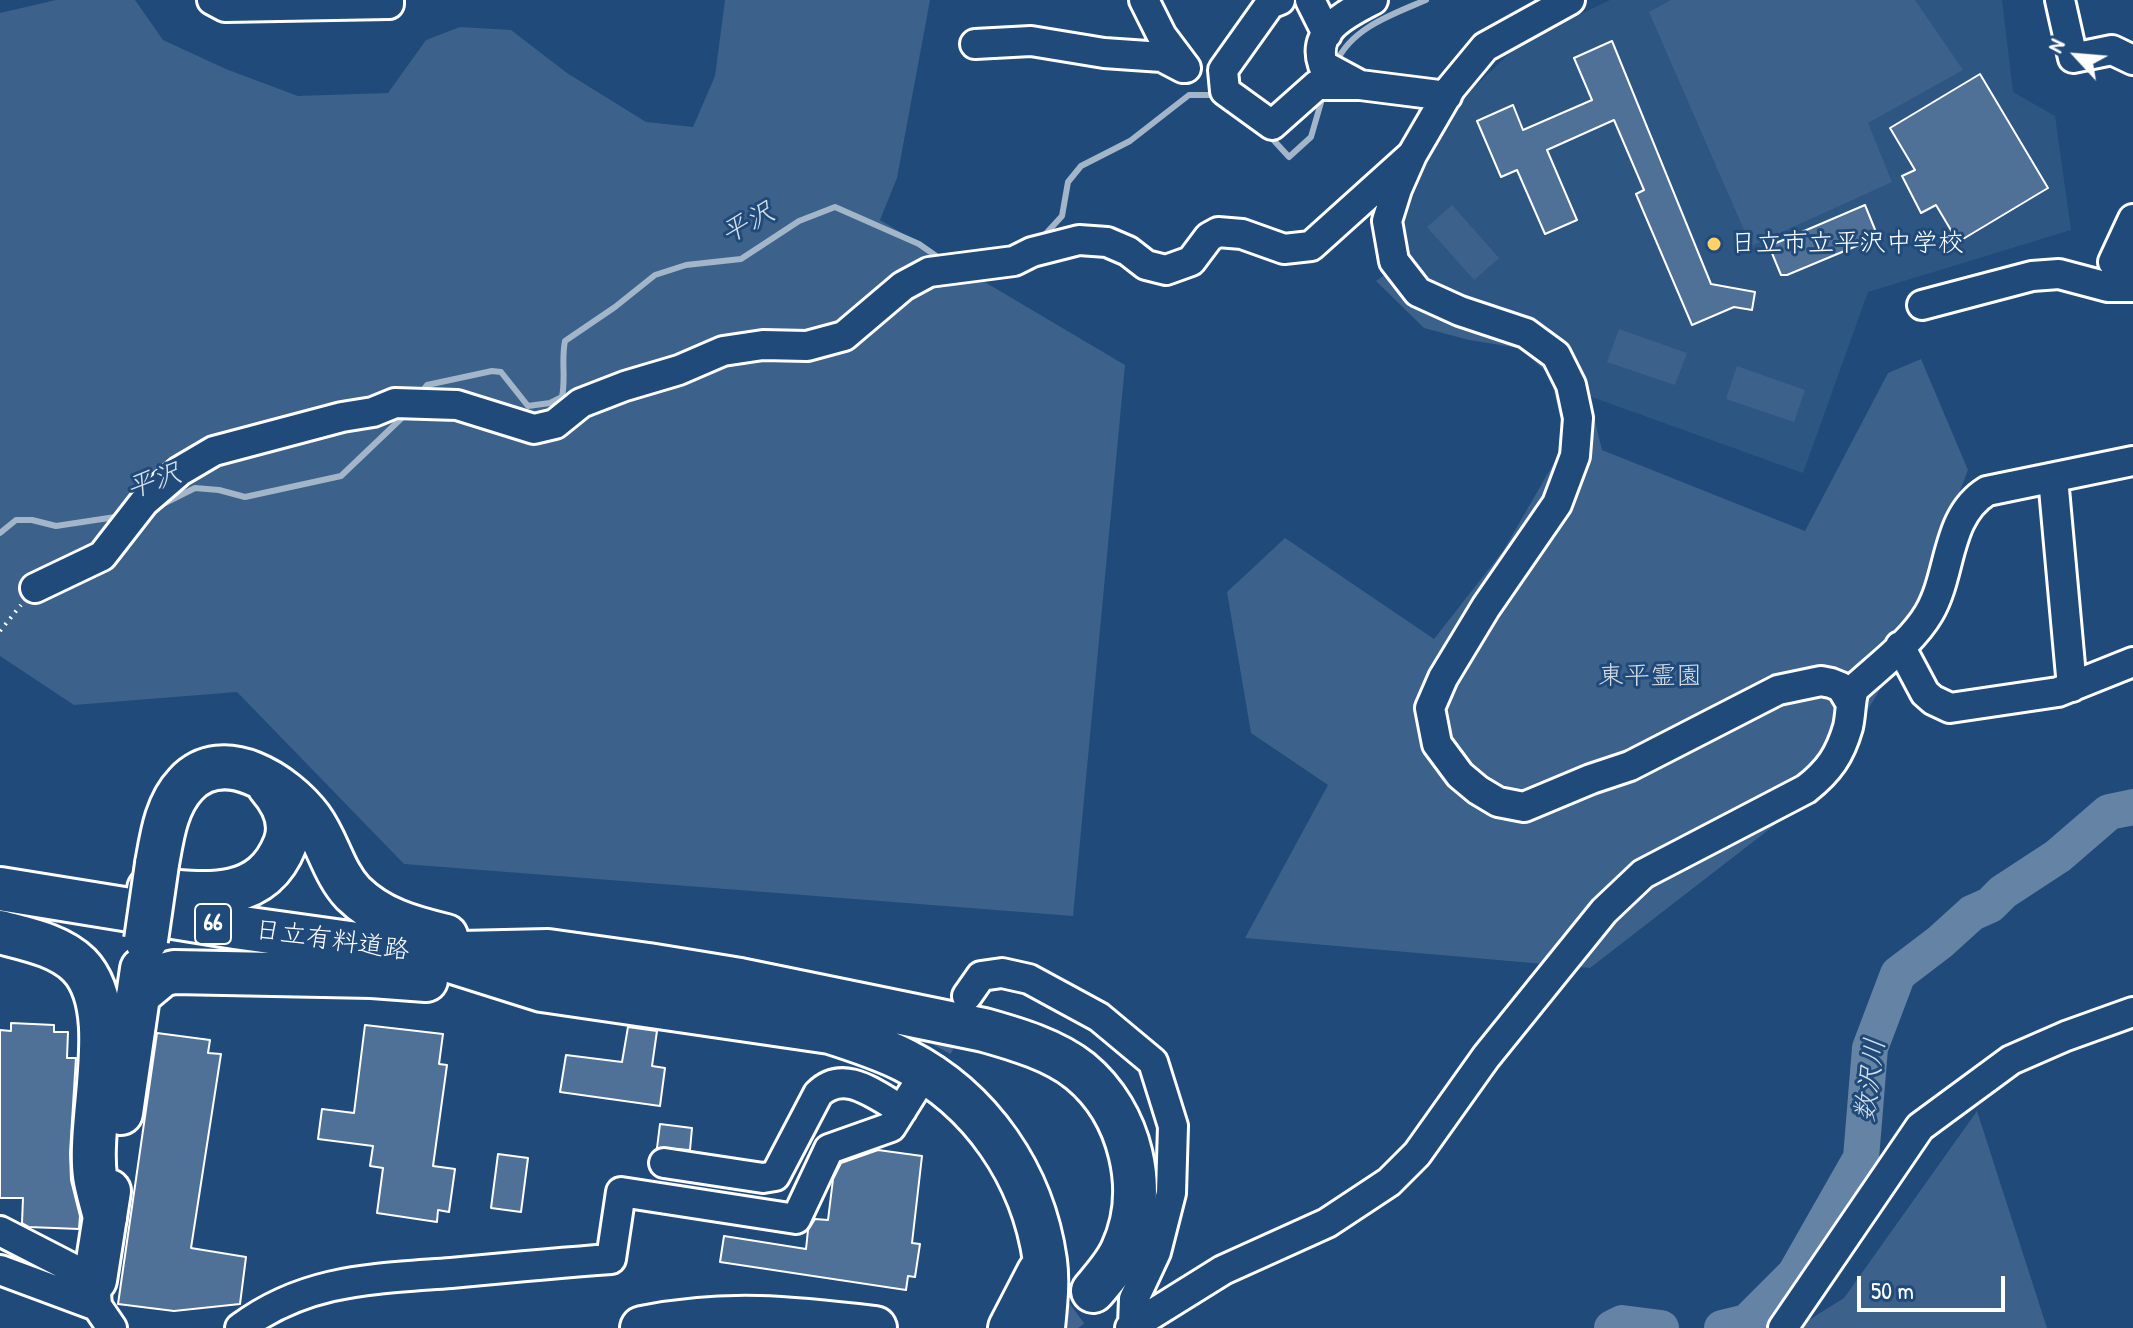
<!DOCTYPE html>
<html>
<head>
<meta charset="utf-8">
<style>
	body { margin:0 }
	#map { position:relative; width:2133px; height:1328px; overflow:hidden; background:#1f4a7a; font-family:"Patrick Hand",sans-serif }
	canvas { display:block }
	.north { position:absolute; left:2037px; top:16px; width:80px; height:80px; -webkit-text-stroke:6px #1f4a7a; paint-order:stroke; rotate:296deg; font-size:22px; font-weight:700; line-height:32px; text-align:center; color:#fff }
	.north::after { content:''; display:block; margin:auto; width:28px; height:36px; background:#fff; clip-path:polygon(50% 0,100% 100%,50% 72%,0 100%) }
	.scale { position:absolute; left:1857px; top:1276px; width:148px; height:36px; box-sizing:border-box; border:4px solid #fff; border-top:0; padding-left:10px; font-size:24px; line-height:28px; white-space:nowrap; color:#fff; -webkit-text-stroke:6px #1f4a7a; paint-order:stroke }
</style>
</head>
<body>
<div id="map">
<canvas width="2133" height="1328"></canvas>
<div class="north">N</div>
<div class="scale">50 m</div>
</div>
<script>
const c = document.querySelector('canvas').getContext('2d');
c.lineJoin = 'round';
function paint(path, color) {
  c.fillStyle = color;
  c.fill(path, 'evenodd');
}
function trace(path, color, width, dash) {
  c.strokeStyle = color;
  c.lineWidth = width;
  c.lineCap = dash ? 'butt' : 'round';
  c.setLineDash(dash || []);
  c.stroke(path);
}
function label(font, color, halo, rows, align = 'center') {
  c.font = font + ' "Patrick Hand","Klee One",sans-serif';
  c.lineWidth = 6;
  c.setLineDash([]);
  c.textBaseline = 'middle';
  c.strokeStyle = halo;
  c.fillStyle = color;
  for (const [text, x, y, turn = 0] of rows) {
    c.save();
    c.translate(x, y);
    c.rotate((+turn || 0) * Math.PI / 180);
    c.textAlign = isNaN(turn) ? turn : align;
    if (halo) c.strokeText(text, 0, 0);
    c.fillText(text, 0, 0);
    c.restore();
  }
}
const built = new Path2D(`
	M1610,0H2002L2013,92L2055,116L2071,230L1868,292L1803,473L1589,396L1570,355L1532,322L1441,289L1408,259L1399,216L1406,198L1461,100L1519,44Z`);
const green = new Path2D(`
	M56,0H135L163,40L226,69L298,96L388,93L426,40L460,27L511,30L567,73L646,122L693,127L715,76L725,0H930L897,178L880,220L1125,365L1073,916L404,864L237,692L74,705L0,656V13Z
	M1671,0H1915L1963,70L1868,123L1892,182L1751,246L1649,12Z
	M1452,205L1499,258L1474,280L1427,227Z
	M1408,259L1441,289L1531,322L1570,355L1589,396L1602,450L1805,531L1888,373L1921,359L1968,470L1894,666L1820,790L1590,968L1245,938L1328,785L1251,733L1227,592L1285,538L1434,639L1503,551L1566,442L1550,375L1519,348L1469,340L1424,328L1376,281Z
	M1619,329L1687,353L1675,385L1607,362Z
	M1737,366L1805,390L1794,422L1726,399Z
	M1977,1111L2047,1328H1796L1844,1298Z`);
const stream = new Path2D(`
	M1336,63C1351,28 1393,14 1426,0
	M1267,133L1289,157L1311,137L1324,92
	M1041,239L1062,216L1068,182L1081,166L1130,141L1189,95H1217
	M420,394L427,385L492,371L501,372L528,406L550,403L562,397C566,378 561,360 565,341L615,307L655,275L686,265L741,259L799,221L835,207L919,244L939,258L945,257
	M159,506L195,488L219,490L245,497L341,476L407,413
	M0,533L16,520H32L56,526L122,516`);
const river = new Path2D(`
	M1612,1328L1622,1323L1661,1328
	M1722,1328L1747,1322L1795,1274L1861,1158L1870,1048L1898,974L1940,942L1972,913L1990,905L2003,892L2058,856L2109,812L2133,807`);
const building = new Path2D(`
	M1612,41L1711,284L1755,292L1752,310L1734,307L1692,325L1636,194L1644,190L1614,120L1547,150L1577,220L1545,234L1517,170L1501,177L1477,121L1513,105L1523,130L1592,100L1574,58Z
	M1980,74L2048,188L1958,242L1936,205L1921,213L1902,176L1915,170L1890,128Z
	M1865,205L1878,237L1787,275H1781L1769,246Z
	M11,1023L54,1025V1032H68L67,1058H76L70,1153L71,1180L80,1216L79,1229L29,1227L22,1223L23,1198H0V1030L11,1031Z
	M365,1025L443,1034L439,1064L447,1065L433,1166L455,1169L449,1212L438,1210L437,1222L377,1213L383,1168L370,1166L373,1146L318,1139L322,1109L354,1113Z
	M628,1027L657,1031L652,1066L665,1068L660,1106L560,1092L566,1055L622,1062Z
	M157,1033L210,1040L208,1053L221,1054L191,1248L246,1257L240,1304L174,1311L118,1304Z
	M660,1124L692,1128L690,1150L657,1148Z
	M878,1150L922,1156L912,1243L920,1244L915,1277L908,1276L906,1290L720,1262L724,1236L806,1249L808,1230L815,1219L828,1220L833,1179L841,1163Z
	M498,1154L528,1158L521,1212L491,1208Z`);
const minorTunnel = new Path2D(`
	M918,1084L958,1011`);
const highwayTunnel = new Path2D(`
	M1036,1328L1055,1319L1093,1291`);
const path = new Path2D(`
	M0,631L21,605`);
const minor = new Path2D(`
	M212,0L225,7L389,4V0
	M1144,0L1162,36L1186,68
	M1280,0L1270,4L1223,70L1225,91L1272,125L1317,85H1360
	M1310,0L1327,34
	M1373,0C1348,13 1311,30 1323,65L1360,85L1447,96
	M1570,0L1485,47L1451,88L1412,155L1397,189L1387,221L1394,261L1418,292L1460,311L1526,333L1556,355L1571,385L1578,418L1575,456L1557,504L1486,607L1443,678L1430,708L1437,744L1460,775L1478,790L1498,802L1524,807L1591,779L1630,766L1778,690L1821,681L1831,683L1841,687L1850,702
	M2060,0L2073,58L2112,50L2133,60
	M975,44L1031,41L1104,53L1162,57L1183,68
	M2133,219L2113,262L2133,265
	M1922,305L2032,276L2059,274L2108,287H2133
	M2053,478L2072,687
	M35,588L102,556L144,502L180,471L214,451L342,417L373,412L395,403L457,405L534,429L555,424L581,403L625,386L679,370L723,351L763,345L807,346L844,336L903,286L929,272L1014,261L1032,252L1079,240L1107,242L1128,251L1146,265L1166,270L1191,261L1209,237L1218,232L1242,234L1284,249L1311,246L1412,155
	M1900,646L1925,693L1933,700L1950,708L2058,692L2133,662
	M967,996L981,976L1002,973L1029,979L1099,1017L1153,1062L1173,1126L1171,1193L1156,1252L1134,1299L1133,1325
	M664,1163L763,1178L775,1176L818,1094C844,1068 875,1095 902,1110
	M0,1231L95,1280L97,1306L112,1328
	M0,1270L97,1306
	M240,1328C306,1279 372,1279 451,1273C504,1268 557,1263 611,1259L621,1192L796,1219L829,1149L891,1127L918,1084
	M1130,1328L1223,1270L1327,1223L1389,1182L1417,1154L1486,1057L1604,911L1643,874L1806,789C1829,771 1840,755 1848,727C1851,714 1850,702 1854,689C1879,666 1912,642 1929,613C1952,574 1945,517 1987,491L2133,461
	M1783,1328L1920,1127L2011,1060L2066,1036L2133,1012`);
const highway = new Path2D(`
	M157,864C162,836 166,805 186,784C223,744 285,784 311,819C328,842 333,872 353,893C379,919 412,928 446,936
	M0,889L235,927L428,954L542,990L830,1032C855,1040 880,1048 904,1060C981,1099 1033,1175 1045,1261C1048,1283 1045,1306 1043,1328
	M149,889C201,894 261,905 285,844C293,823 283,802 269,786
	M0,932C26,939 59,945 79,965C123,1010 87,1117 95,1176C97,1190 102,1204 105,1218
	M461,953L548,951L648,965L740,980L984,1030C1016,1039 1054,1050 1080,1071C1131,1113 1150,1191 1122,1251C1115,1266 1104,1278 1093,1291
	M138,995L162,975L174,972L372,976L426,980
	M121,1113L142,969
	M95,1280L109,1191
	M642,1328C725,1311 792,1318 875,1328
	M1010,1328L1039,1272`);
const highwayBridge = new Path2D(`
	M146,940L157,864`);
const markers = [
	[1714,244,8,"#ffd166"]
];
const shields = [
	[213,924,36]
];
const shieldNames = [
	["66",213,924]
];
const poiNames = [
	["日立市立平沢中学校",1730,244]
];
const parkNames = [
	["東平霊園",1650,677]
];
const streetNames = [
	["日立有料道路",332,941,8]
];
const waterNames = [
	["平沢",748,224,-28],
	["平沢",154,482,-19],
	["数沢川",1871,1080,-82]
];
paint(built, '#2e5683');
paint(green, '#3c618b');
trace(stream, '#a3b5c8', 6);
trace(river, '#6583a4', 36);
paint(building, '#507197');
trace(building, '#fff', 2);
trace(minorTunnel, '#41658e', 28, [28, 14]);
trace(highwayTunnel, '#41658e', 42, [42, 21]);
trace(minor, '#fff', 34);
trace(highway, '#fff', 48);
trace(path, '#fff', 4, [2, 6]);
trace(minor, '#1f4a7a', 28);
trace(highway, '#1f4a7a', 42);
trace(highwayBridge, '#fff', 48, []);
trace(highwayBridge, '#1f4a7a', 42);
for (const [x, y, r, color] of markers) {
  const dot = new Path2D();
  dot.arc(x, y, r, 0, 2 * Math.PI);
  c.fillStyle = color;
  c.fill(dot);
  trace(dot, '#1f4a7a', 3);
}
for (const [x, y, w] of shields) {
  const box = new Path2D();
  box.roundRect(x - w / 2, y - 20, w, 40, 6);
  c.fillStyle = '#1f4a7a';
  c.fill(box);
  trace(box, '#fff', 2);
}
label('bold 24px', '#fff', null, shieldNames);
label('26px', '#fff', '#1f4a7a', poiNames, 'left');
label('26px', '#d8dfe8', '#1f4a7a', parkNames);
label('26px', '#fff', '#1f4a7a', streetNames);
label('italic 28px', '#d8e0e8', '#1f4a7a', waterNames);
</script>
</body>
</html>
